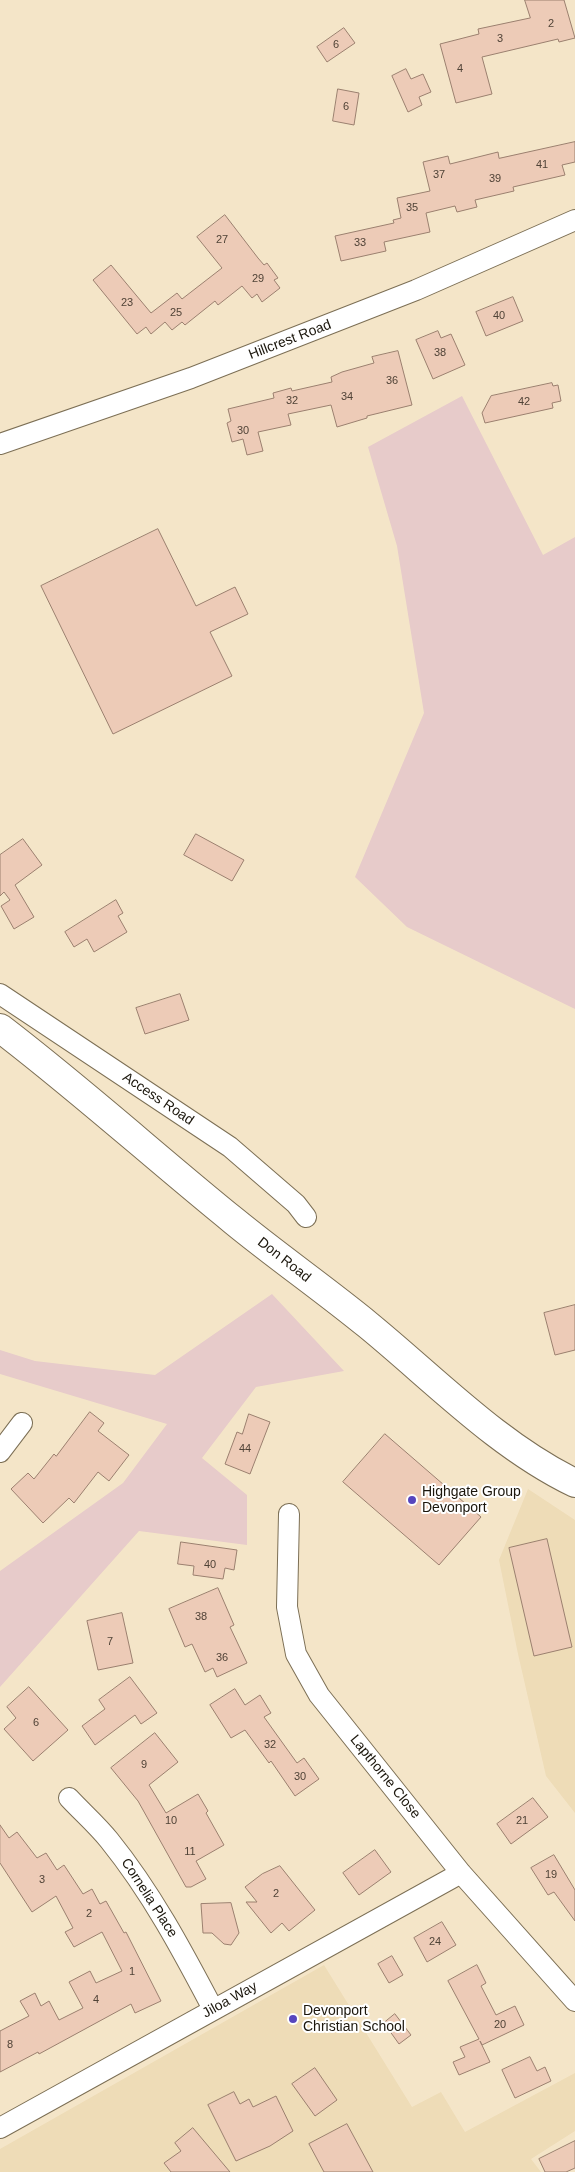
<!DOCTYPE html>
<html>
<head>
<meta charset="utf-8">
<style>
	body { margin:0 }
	canvas { display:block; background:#f4e5c8 }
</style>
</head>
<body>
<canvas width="575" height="2172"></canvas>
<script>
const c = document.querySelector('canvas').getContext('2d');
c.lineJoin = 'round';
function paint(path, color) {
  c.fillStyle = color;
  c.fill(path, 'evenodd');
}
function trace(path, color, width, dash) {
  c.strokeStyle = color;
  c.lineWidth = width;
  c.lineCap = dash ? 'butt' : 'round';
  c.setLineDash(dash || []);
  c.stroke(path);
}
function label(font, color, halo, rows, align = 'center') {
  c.font = font + ' Arial,sans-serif';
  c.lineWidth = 4;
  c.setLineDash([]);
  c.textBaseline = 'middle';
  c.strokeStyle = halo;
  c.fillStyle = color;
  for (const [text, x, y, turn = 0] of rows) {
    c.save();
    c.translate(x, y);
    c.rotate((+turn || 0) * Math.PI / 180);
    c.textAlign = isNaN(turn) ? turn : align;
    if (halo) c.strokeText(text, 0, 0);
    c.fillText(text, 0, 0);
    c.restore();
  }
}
const built = new Path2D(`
	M528,1489L575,1520V1813L546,1776L518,1654L499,1560Z
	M324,1965L412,2107L441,2092L465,2132L575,2073V2131L531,2159L541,2172H0V2149Z`);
const green = new Path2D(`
	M462,396L543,555L575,537V1009L407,927L355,877L424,713L397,546L368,447Z
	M272,1294L344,1371L256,1387L202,1458L247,1495V1545L139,1531L0,1687V1571L123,1483L167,1424L0,1374V1350L35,1361L155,1375Z`);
const building = new Path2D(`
	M525,0H564L575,38L559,42L558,39L482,57L492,94L456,103L440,44L479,34L478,29L530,18Z
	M344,28L355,43L327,62L317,47Z
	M406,69L411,79L423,74L431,92L419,97L422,105L408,112L392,76Z
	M338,89L359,93L354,125L333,121Z
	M575,142V162L562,165L565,175L513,187L514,191L475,200L477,207L457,212L455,206L426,213L430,232L384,242L386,251L341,261L335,236L394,223L393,220L401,218L397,198L430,191L423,162L448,156L450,164L498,152L499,158Z
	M225,215L258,258L264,265L267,263L278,278L274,280L280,288L262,302L257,294L252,298L242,286L218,305L215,301L185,325L182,322L172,330L165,322L151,334L146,327L137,334L93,280L111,265L151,313L177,293L182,299L222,268L197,237Z
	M513,297L523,321L486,336L476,312Z
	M438,331L441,338L451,334L465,365L433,379L416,340Z
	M398,351L412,405L367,416V418L337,427L331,405L288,414L291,425L258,432L263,451L247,455L243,439L232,442L227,423L231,421L228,409L274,398L273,393L291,388L292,391L332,382L331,377L342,372L374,363L372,357Z
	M552,383L553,386L558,385L561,401L552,403L553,408L485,423L482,413L491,396Z
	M158,529L196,606L235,587L248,614L210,632L232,676L113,734L41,586Z
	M196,834L244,860L232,881L184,855Z
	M23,839L42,865L15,885L34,917L14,929L1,906L10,900L4,892L0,896V855Z
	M116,900L123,913L118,916L127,932L94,952L87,939L74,947L65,932Z
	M180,994L189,1020L145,1034L136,1008Z
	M575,1305V1350L555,1355L544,1313Z
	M90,1412L104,1423L98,1431L129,1455L109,1481L98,1472L74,1503L69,1498L43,1523L11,1489L28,1473L34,1479L54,1454L56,1456Z
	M249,1414L270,1422L250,1474L225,1464L237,1432L242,1434Z
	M385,1434L481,1517L439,1565L343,1482Z
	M547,1539L572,1647L534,1656L509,1548Z
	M181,1542L237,1550L234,1570L225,1568L223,1579L193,1575L194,1566L178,1564Z
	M218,1588L234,1625L230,1627L247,1663L217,1677L213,1668L205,1672L192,1644L185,1647L169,1609Z
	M122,1613L133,1663L98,1670L87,1621Z
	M130,1677L157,1713L141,1724L135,1715L95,1745L82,1726L105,1709L99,1700Z
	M29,1687L68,1730L33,1761L4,1729L16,1718L7,1707Z
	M235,1689L245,1705L260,1695L271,1713L264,1717L297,1763L304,1758L319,1779L295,1796L271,1761L269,1763L245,1730L231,1738L210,1705Z
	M155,1733L178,1762L149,1785L166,1813L198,1794L208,1811L206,1813L224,1845L196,1861L206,1879L191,1887H186L138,1801L111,1768Z
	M533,1798L548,1817L511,1844L497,1824Z
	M0,1825L9,1838L17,1832L37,1858L46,1853L57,1870L64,1865L83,1894L92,1889L100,1904L106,1901L124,1933L126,1932L161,2001L135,2013L131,2004L39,2054L38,2052L0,2072V2031L29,2016L20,2001L35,1993L41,2006L49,2001L59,2020L83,2008L69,1982L90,1971L96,1983L122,1971L102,1932L74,1947L65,1932L73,1928L56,1896L32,1912L0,1863Z
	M375,1850L391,1872L359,1895L343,1873Z
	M554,1855L575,1890V1921L554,1892L548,1895L531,1868Z
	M280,1866L315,1910L289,1931L282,1923L271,1933L246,1902H257L245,1887L262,1874Z
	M231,1903L239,1933L231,1945L224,1944L212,1933H203L201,1904Z
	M442,1922L456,1945L427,1962L414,1938Z
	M392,1956L403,1975L389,1983L378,1964Z
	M477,1965L486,1983L481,1986L496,2015L515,2006L524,2025L482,2045L480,2041L490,2062L459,2075L453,2062L465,2057L460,2047L479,2039L448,1981Z
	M395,2014L411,2035L399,2044L384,2023Z
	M530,2057L537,2071L545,2067L551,2081L515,2098L502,2070Z
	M315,2068L337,2100L315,2116L292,2084Z
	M234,2092L240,2104L249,2099L253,2107L276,2096L293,2131L270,2146L236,2161L208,2105Z
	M347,2124L373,2172H324L309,2144Z
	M193,2128L230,2172H171L164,2163L181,2151L175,2143Z
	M575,2141V2168L566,2172H545L539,2159Z`);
const minor = new Path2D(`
	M0,444L191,378L416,290L575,220
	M0,994L230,1147L296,1204L306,1217
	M0,1452L22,1423
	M289,1514L287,1607L296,1654L319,1695L461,1873L575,2001
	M69,1798C82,1812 97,1825 109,1840C151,1892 182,1950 213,2009
	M0,2128L461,1873`);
const secondary = new Path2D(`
	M0,1028C80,1089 155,1157 234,1221C278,1257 324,1289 368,1325C434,1379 498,1446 575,1483`);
const markers = [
	[412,1500,5,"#5746be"],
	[293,2019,5,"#5746be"]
];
const numberNames = [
	["2",551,24],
	["3",500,39],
	["6",336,45],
	["4",460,69],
	["6",346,107],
	["41",542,165],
	["37",439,175],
	["39",495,179],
	["35",412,208],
	["27",222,240],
	["33",360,243],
	["29",258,279],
	["23",127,303],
	["25",176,313],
	["40",499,316],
	["38",440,353],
	["36",392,381],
	["34",347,397],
	["32",292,401],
	["42",524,402],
	["30",243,431],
	["44",245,1449],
	["40",210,1565],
	["38",201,1617],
	["7",110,1642],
	["36",222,1658],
	["6",36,1723],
	["32",270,1745],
	["9",144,1765],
	["30",300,1777],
	["10",171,1821],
	["21",522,1821],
	["11",190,1852],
	["19",551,1875],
	["3",42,1880],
	["2",276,1894],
	["2",89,1914],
	["24",435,1942],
	["1",132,1972],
	["4",96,2000],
	["20",500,2025],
	["8",10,2045]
];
const streetNames = [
	["Hillcrest Road",290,340,-21],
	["Access Road",158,1099,34],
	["Don Road",284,1260,38],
	["Lapthorne Close",385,1777,51],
	["Cornelia Place",149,1898,57],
	["Jiloa Way",230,2000,-29]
];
const poiNames = [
	["Highgate Group",422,1492],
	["Devonport",422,1508],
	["Devonport",303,2011],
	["Christian School",303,2027]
];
paint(built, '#eedcb7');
paint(green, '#e7cbca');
paint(building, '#edcbb7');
trace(building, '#9b806f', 1);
trace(minor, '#7c6f55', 22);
trace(secondary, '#7c6f55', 30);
trace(minor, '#fff', 20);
trace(secondary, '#fff', 28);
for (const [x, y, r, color] of markers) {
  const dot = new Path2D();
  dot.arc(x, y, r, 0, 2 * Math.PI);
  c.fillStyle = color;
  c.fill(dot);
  trace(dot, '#fff', 2);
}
label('11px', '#504337', null, numberNames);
label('14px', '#1b160c', '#fff', streetNames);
label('14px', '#1b160c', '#fff', poiNames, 'left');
</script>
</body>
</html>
